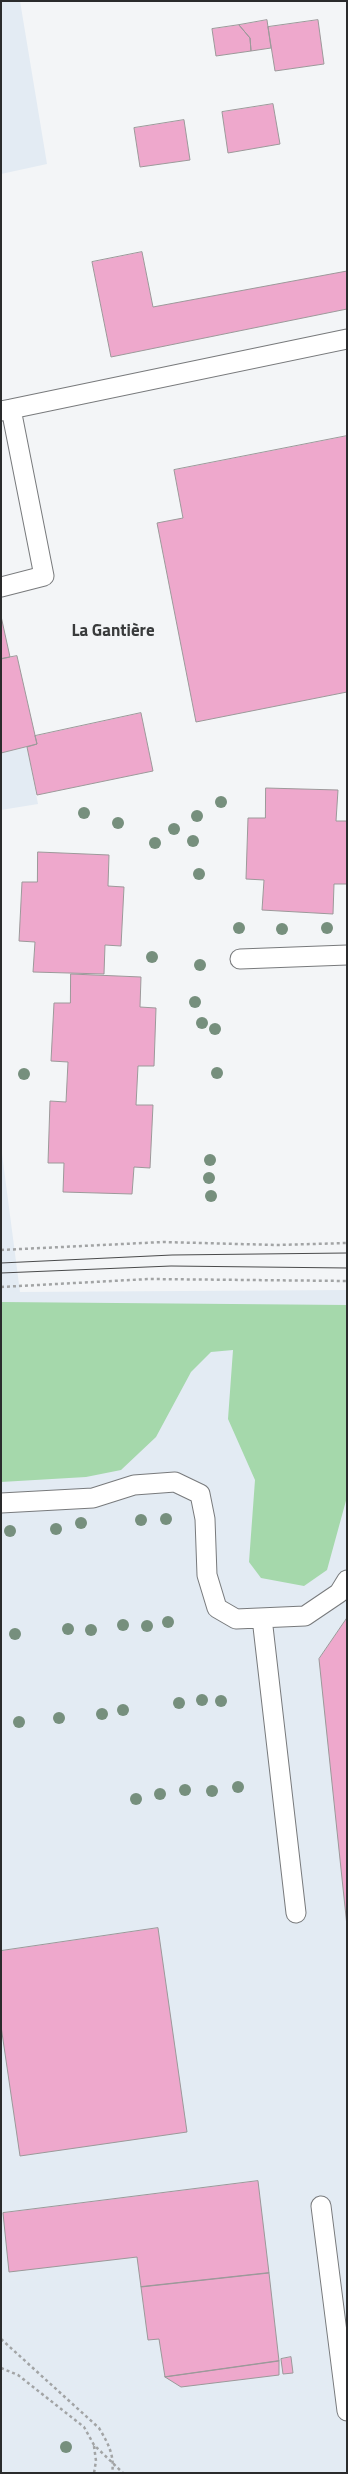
<!DOCTYPE html>
<html>
<head>
<meta charset="utf-8">
<style>
	body { margin:0 }
	#map { position:relative; width:348px; height:2474px; overflow:hidden; background:#f3f5f7; font-family:"Titillium Web",sans-serif }
	canvas { display:block }
	.frame { position:absolute; inset:0; border:2px solid #2a2b2c; pointer-events:none }
</style>
</head>
<body>
<div id="map">
<canvas width="348" height="2474"></canvas>
<div class="frame"></div>
</div>
<script>
const c = document.querySelector('canvas').getContext('2d');
c.lineJoin = 'round';
function paint(path, color) {
  c.fillStyle = color;
  c.fill(path, 'evenodd');
}
function trace(path, color, width, dash) {
  c.strokeStyle = color;
  c.lineWidth = width;
  c.lineCap = dash ? 'butt' : 'round';
  c.setLineDash(dash || []);
  c.stroke(path);
}
function label(font, color, halo, rows, align = 'center') {
  c.font = font + ' "Titillium Web",sans-serif';
  c.lineWidth = 3;
  c.setLineDash([]);
  c.textBaseline = 'middle';
  c.strokeStyle = halo;
  c.fillStyle = color;
  for (const [text, x, y, turn = 0] of rows) {
    c.save();
    c.translate(x, y);
    c.rotate((+turn || 0) * Math.PI / 180);
    c.textAlign = isNaN(turn) ? turn : align;
    if (halo) c.strokeText(text, 0, 0);
    c.fillText(text, 0, 0);
    c.restore();
  }
}
const built = new Path2D(`
	M1,1H20L47,164L1,174Z
	M27,747L38,804L1,810V753Z
	M1,1146L20,1292L347,1290V2473H1Z`);
const green = new Path2D(`
	M1,1302L347,1305V1497L327,1570L304,1586L261,1578L249,1562L255,1480L228,1419L233,1350L211,1352L191,1372L156,1437L121,1470L86,1477L1,1482Z`);
const building = new Path2D(`
	M267,20L271,48L251,51L250,38L239,25Z
	M318,20L324,64L275,71L268,27Z
	M239,25L250,38L251,51L216,56L212,29Z
	M273,104L280,144L228,153L222,112Z
	M184,120L190,160L140,167L134,128Z
	M142,252L153,307L347,271V309L111,357L92,262Z
	M347,436V692L196,722L157,523L183,518L174,470Z
	M1,616L10,657L1,659Z
	M17,656L37,744L1,753V659Z
	M141,713L153,771L37,795L27,747L37,744L35,736Z
	M266,788L338,790L336,821H347V884H334L333,914L262,910L264,880L246,879L248,818H265Z
	M38,852L109,855L108,886L124,887L121,946L105,945L104,974L33,972L35,942L19,941L22,882H37Z
	M71,974L141,977L140,1007L156,1008L154,1066H138L136,1105H153L150,1168L134,1167L132,1194L63,1192L64,1163H48L50,1101L66,1102L68,1062L51,1061L54,1003H70Z
	M347,1618V1926L319,1659Z
	M158,1928L187,2132L20,2156L1,2026V1951Z
	M258,2181L269,2273L141,2287L137,2257L9,2272L3,2213Z
	M269,2273L279,2361L165,2377L159,2339L148,2340L141,2287Z
	M291,2357L293,2373L283,2374L281,2359Z
	M279,2361V2375L181,2387L165,2377Z`);
const path = new Path2D(`
	M1,1250L163,1242L277,1245L347,1243
	M1,1287L149,1279L347,1281
	M1,2339L99,2428C108,2443 115,2456 112,2473
	M1,2368L18,2375L84,2427L94,2445L123,2473
	M94,2446L96,2461L94,2473`);
const service = new Path2D(`
	M11,409L347,339
	M1,411L11,409L44,576L1,587
	M240,959L347,955
	M1,1503L93,1498L134,1485L175,1482L200,1494L205,1519L207,1575L217,1608L236,1619L305,1616L339,1593L347,1580
	M262,1618L296,1913
	M321,2206L347,2411`);
const tram = new Path2D(`
	M1,1263L172,1255L347,1253
	M1,1273L171,1266L347,1268`);
const trees = [
	[221,802],
	[84,813],
	[197,816],
	[118,823],
	[174,829],
	[193,841],
	[155,843],
	[199,874],
	[239,928],
	[327,928],
	[282,929],
	[152,957],
	[200,965],
	[195,1002],
	[202,1023],
	[215,1029],
	[217,1073],
	[24,1074],
	[210,1160],
	[209,1178],
	[211,1196],
	[166,1519],
	[141,1520],
	[81,1523],
	[56,1529],
	[10,1531],
	[168,1622],
	[123,1625],
	[147,1626],
	[68,1629],
	[91,1630],
	[15,1634],
	[202,1700],
	[221,1701],
	[179,1703],
	[123,1710],
	[102,1714],
	[59,1718],
	[19,1722],
	[238,1787],
	[185,1790],
	[212,1791],
	[160,1794],
	[136,1799],
	[66,2447]
];
const quarterNames = [
	["La Gantière",113,632]
];
paint(built, '#e3ebf3');
paint(green, '#a5d8ab');
paint(building, '#eea8cc');
trace(building, '#9c999a', 1);
trace(service, '#787a7c', 21);
trace(path, '#a2a4a5', 2.5, [3, 3]);
trace(service, '#fff', 19);
trace(tram, '#494a4b', 1);
c.fillStyle = '#768f7d';
for (const [x, y] of trees) {
  c.beginPath();
  c.arc(x, y, 6, 0, 2 * Math.PI);
  c.fill();
}
label('bold 17px', '#393b3c', '#f3f5f7', quarterNames);
</script>
</body>
</html>
